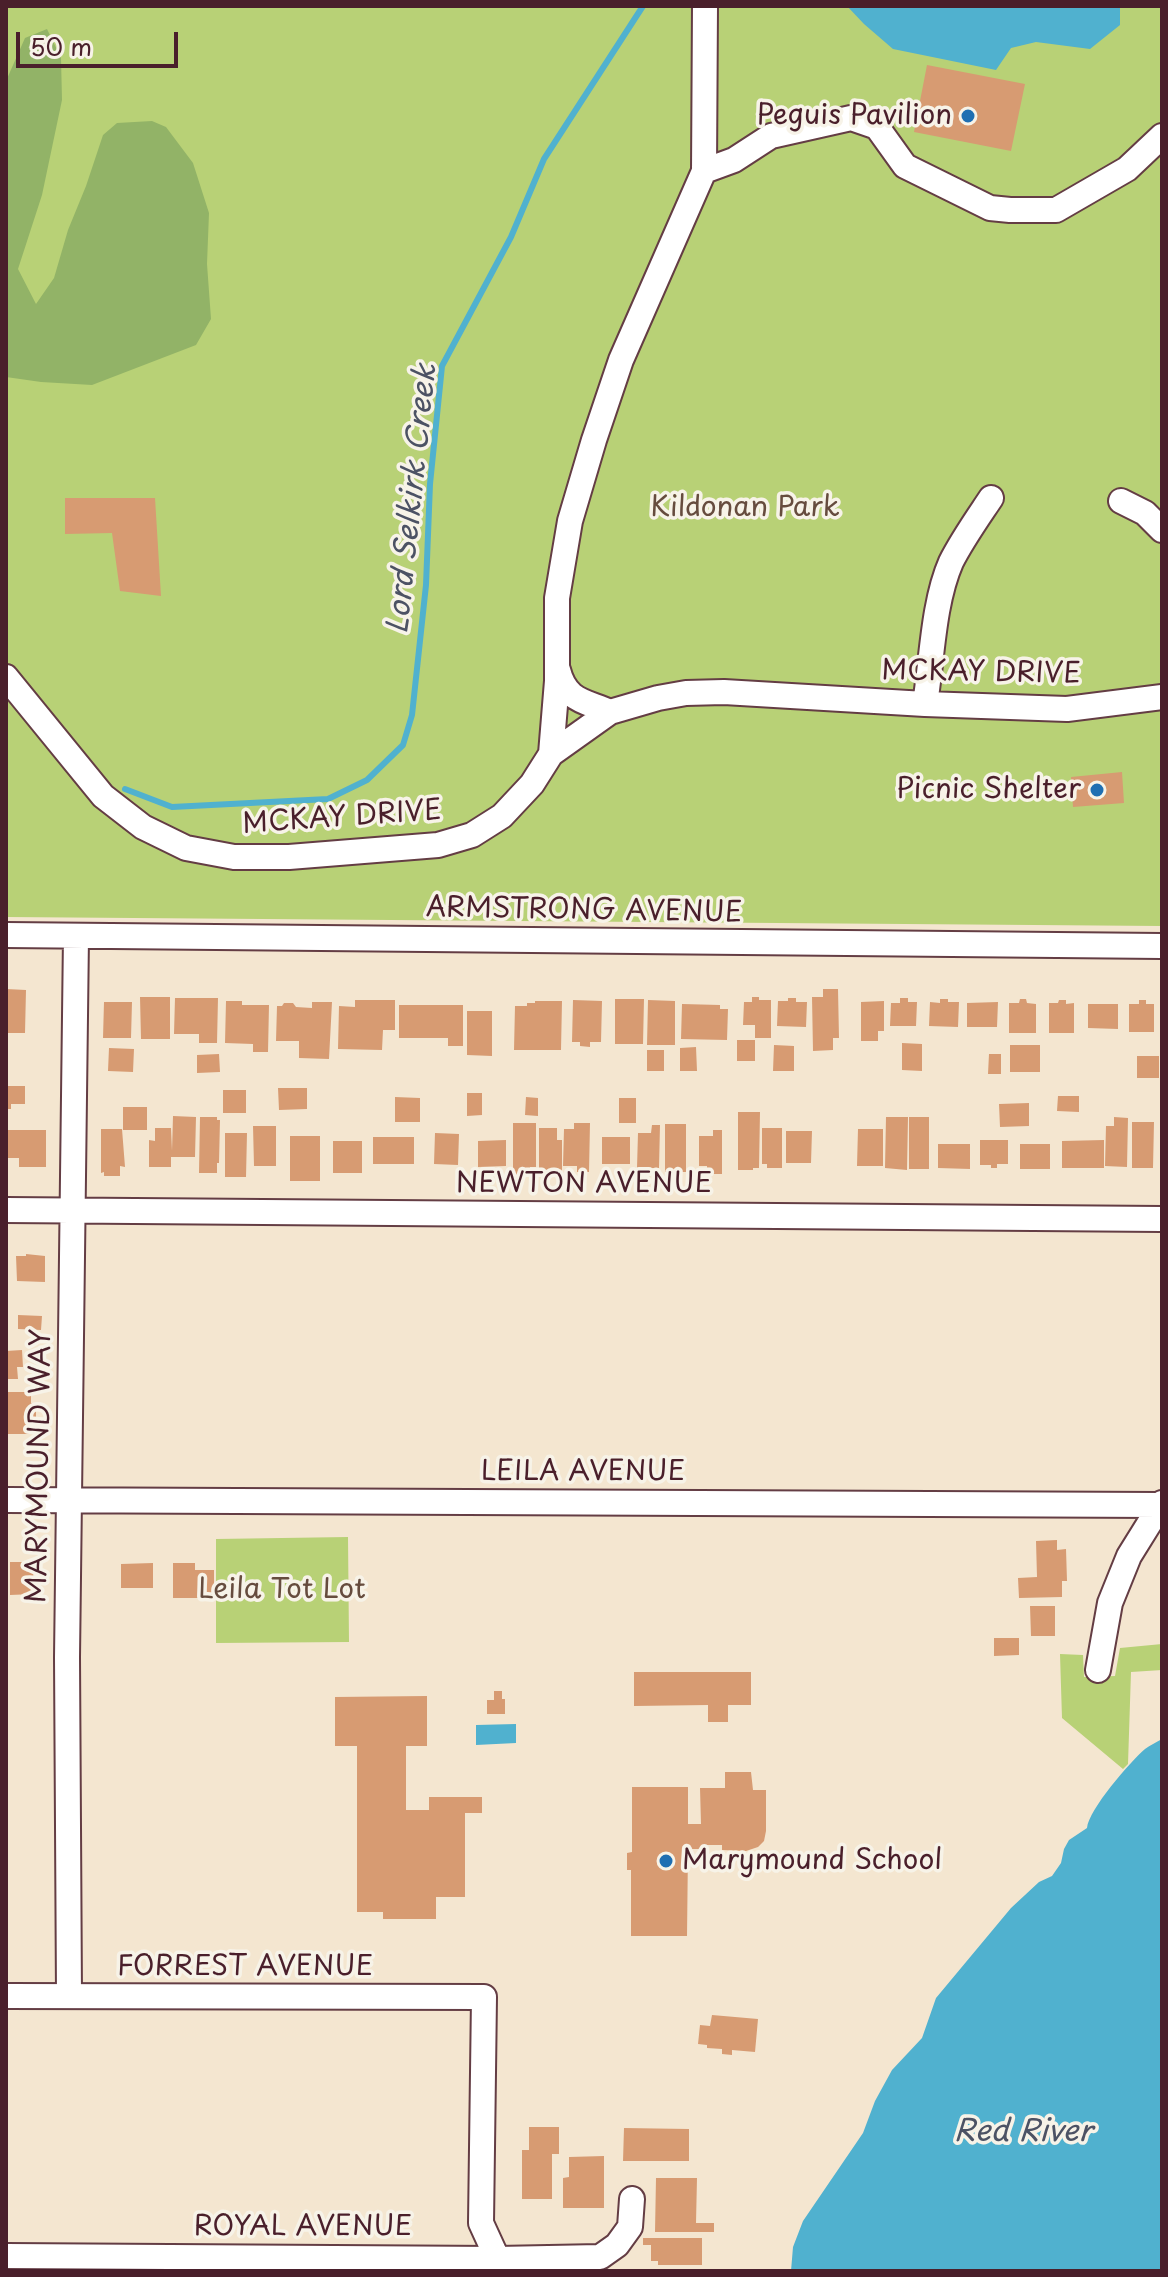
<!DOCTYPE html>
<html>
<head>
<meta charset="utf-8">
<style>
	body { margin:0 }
	#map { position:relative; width:1168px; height:2277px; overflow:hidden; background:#f4e6d0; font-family:"Playpen Sans",sans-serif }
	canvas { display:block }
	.frame { position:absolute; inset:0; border:8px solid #4a1f2b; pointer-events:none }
	.scale { position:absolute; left:16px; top:32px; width:162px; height:36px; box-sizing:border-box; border:4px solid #4a1f2b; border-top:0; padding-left:10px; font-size:24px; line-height:28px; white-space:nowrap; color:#4a1f2b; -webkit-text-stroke:6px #f7f3e8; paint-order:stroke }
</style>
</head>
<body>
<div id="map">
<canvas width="1168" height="2277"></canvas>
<div class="frame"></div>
<div class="scale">50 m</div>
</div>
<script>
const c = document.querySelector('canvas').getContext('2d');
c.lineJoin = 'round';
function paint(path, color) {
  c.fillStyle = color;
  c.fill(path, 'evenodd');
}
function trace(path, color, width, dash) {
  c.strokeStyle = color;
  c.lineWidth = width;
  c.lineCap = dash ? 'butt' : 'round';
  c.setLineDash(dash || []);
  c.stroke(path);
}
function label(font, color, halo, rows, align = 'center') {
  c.font = font + ' "Playpen Sans",sans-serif';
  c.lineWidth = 7;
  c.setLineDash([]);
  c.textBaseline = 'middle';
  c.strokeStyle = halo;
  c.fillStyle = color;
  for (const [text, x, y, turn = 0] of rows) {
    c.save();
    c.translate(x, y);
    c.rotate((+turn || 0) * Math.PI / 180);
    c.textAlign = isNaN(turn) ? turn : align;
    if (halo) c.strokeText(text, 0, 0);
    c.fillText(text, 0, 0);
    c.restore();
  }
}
const green = new Path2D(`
	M6,6H1162V926L6,917Z
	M348,1537L349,1642L216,1643V1539Z
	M1162,1644V1670L1131,1672L1128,1764L1123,1769L1062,1718L1060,1654L1083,1655L1084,1677L1115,1676L1120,1648Z`);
const forest = new Path2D(`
	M47,29L61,58L62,100L42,195L18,269L36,304L54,278L68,230L86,186L103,135L117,123L152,121L166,127L193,163L209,213L207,264L211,319L196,345L92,385L41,382L6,377V81L25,38Z`);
const water = new Path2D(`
	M847,6H942L947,8L1120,6V25L1090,49L1036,42L1011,48L996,70L893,49L864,24Z
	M516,1724V1743L476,1745V1725Z
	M1162,1739V2271H791L793,2247L803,2221L863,2133L875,2101L892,2070L922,2038L936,1998L1011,1908L1039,1882L1052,1876L1061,1863L1064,1849L1069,1840L1087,1828C1089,1809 1130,1762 1145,1749C1150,1745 1157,1742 1162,1739Z`);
const stream = new Path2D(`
	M125,789L172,807L328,799L367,780L403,745L412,715L426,585L430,484L442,366L511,237L544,159L643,6`);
const building = new Path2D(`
	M927,65L1025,84L1011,151L914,132Z
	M65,498H155L161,596L120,591L112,533L65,534Z
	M1122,772L1124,803L1073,807L1071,777Z
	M6,989L26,990L25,1033H6Z
	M823,989H838L839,1038H833V1050L813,1051L812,997H823Z
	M140,997H170V1039H141Z
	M752,997H759V1000H771V1038H755V1025H743L744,1002H752Z
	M175,998H218L217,1043H199V1034H174Z
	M788,998H796V1002H807L806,1027L777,1026L778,1001H788Z
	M900,998H908V1002H917L916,1026H890L891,1003H900Z
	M615,999H644L643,1044H615Z
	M940,999H948V1002H959L958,1027L929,1026L930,1002L940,1003Z
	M1020,999H1026L1027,1003L1036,1004V1033H1009V1003H1019Z
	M355,1000H395V1030H383L382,1050L338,1049L339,1006L355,1007Z
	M573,1000L602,1001L601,1042H590V1047L580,1046V1042H572Z
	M648,1000L675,1001V1045H647Z
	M1059,1000H1066V1004L1074,1003V1033H1049V1003H1058Z
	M1139,1000H1146V1004H1154V1032H1129V1004H1139Z
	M226,1001H242V1005H269L268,1052H253V1044L225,1043Z
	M535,1001H562L561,1050H514L515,1006H527V1003H535Z
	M884,1001V1031H878V1041H861V1002Z
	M104,1002H132L131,1038H103Z
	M312,1002H332L329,1059L299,1058V1041H276L277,1006H282L284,1003H293L296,1007L312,1008Z
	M998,1002L997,1027H967V1003Z
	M682,1004L720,1005V1009H728L727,1040L681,1039Z
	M1088,1004H1118V1029L1088,1028Z
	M399,1005H463V1046H448V1038H399Z
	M467,1011H492V1056L467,1055Z
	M737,1040H755V1061H737Z
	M902,1043L922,1044V1071L902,1070Z
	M774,1045L794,1046V1071H773Z
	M1010,1045H1040V1072H1010Z
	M696,1047L697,1071H680V1048Z
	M109,1048L134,1049L133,1072L108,1071Z
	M647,1050H664V1071H647Z
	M219,1054L220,1072L197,1073V1055Z
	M989,1054H1001V1074H988Z
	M1137,1056H1159V1078H1137Z
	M6,1086H25V1104H11V1109H6Z
	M278,1088H307V1109L279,1110Z
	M223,1090H246V1113H223Z
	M467,1093H482V1115L467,1116Z
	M1058,1096H1079V1112L1057,1111Z
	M395,1097L420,1098V1122H395Z
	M526,1097L538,1098V1116L525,1115Z
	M619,1098H636V1123H619Z
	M1029,1103V1126L1000,1127L999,1104Z
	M123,1107H147V1130H123Z
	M738,1112H760L759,1168H753V1170H738Z
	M173,1116L196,1117L195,1157H171V1167H149V1140L155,1141V1128H171L172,1151Z
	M200,1117H217V1120H220L219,1163H217V1173H199Z
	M886,1117H908L907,1170L885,1168Z
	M909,1117H929V1169H909Z
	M1114,1117L1128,1118L1127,1167L1105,1166L1106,1126H1114Z
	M1132,1122H1154L1153,1168H1132Z
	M513,1123H536V1167H530V1175H513Z
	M574,1123H590L589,1172H577V1166H563L564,1129H574Z
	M665,1124H686V1172H665Z
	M652,1125H660L659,1168H637L638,1133H651Z
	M253,1126H276V1166H254Z
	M539,1128H557V1140H562V1175H546V1170H539Z
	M762,1128H782V1168H767V1164H762Z
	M101,1129H122L125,1167L120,1166V1176H104V1172L101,1173Z
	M858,1129H883V1166H857Z
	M6,1130H46V1167H19V1158H6Z
	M713,1130H722V1174H707V1166H699V1136H713Z
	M786,1131H812L811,1163H786Z
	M225,1133H247L246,1177H225Z
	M435,1133L459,1134L458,1165L434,1164Z
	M290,1136H320V1181H290Z
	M373,1137H414V1164H373Z
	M602,1137H630V1164H602Z
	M506,1140V1166L478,1167V1141Z
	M980,1140H1008V1164H997V1168H991V1165H980Z
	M1104,1140V1168H1062V1141Z
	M333,1141H362V1173H333Z
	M938,1144H970V1169L938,1168Z
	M1020,1144H1050V1169H1020Z
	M26,1254L45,1256V1282L17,1281L16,1256H26Z
	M18,1315L42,1316L41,1330L18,1329Z
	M22,1350L23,1367H17L18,1379H6V1351Z
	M6,1392H31V1403L36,1405V1431H30V1434H6Z
	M1057,1540V1550L1066,1549L1067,1581H1062V1597L1019,1598L1018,1578L1037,1577L1036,1541Z
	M10,1562H33L34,1594L10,1595Z
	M153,1563V1588H121V1564Z
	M173,1563H195V1570H214V1598H173Z
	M1030,1606H1055V1636H1031Z
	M994,1638H1019V1655L994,1656Z
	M634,1672H751V1705H728V1722H708V1705L634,1706Z
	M494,1691H502V1699H505V1714H487V1700H494Z
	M427,1696V1746H406V1810H429V1797H482V1813H465V1897H436V1919H383V1912H357V1746H335V1697Z
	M725,1772H751L753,1790H766V1831L764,1841L758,1847L746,1851L722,1850V1845H706V1849H688L687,1936H631V1870H627V1853L632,1852V1787H688V1824H701L700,1788H725Z
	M712,2015L758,2019L755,2052L732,2050V2055L722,2054V2049L707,2048V2045L698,2044L700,2025L710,2026Z
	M529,2127H559V2154H552V2199H522V2150H529Z
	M624,2128L689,2129V2161H623Z
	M604,2156V2208H563V2178L569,2177V2157Z
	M656,2178H697L696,2223H714V2232H655Z
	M643,2238H702V2265H658V2261H651V2245H643Z`);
const street = new Path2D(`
	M704,171L734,160L771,136L851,118L877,127L905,166L990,208L1010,210H1056L1127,169L1162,136
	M1121,501L1145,513L1162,530
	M558,670C566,702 586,701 610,712
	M6,677L103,796L143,827L186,848L234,857H289L438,845L472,835L502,816L532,784L551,754L610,712L658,698L686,693L724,692L925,704L1067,709L1162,697
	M925,704C932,660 933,603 951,562C962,540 977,519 991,498
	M551,754L557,681V598L570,521L594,440L621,360L704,171L705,6
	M6,935L1162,946
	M6,1210L1162,1219
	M6,1500L1160,1505
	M1098,1670L1110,1603L1129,1556L1162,1503
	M6,1996L484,1997L481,2223L503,2271
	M69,1996L67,1657L76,936
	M6,2256L497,2259L600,2257L617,2245L630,2227L632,2199`);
const markers = [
	[968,116,8,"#1f6fb2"],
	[1097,790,8,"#1f6fb2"],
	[666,1861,8,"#1f6fb2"]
];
const poiNames = [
	["Peguis Pavilion",952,116],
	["Picnic Shelter",1081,790],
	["Marymound School",682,1861,"left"]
];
const parkNames = [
	["Kildonan Park",745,508],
	["Leila Tot Lot",282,1590]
];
const streetNames = [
	["MCKAY DRIVE",981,673,1],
	["MCKAY DRIVE",342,818,-4],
	["ARMSTRONG AVENUE",584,911,1],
	["NEWTON AVENUE",584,1184],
	["MARYMOUND WAY",40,1466,-89],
	["LEILA AVENUE",583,1472],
	["FORREST AVENUE",245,1967],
	["ROYAL AVENUE",303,2227]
];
const waterNames = [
	["Lord Selkirk Creek",413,499,-84],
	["Red River",1023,2133]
];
paint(green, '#b8d176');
paint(forest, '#92b367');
paint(water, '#50b1cf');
trace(stream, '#50b1cf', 6);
paint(building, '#d79b72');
trace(street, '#643d44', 28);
trace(street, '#fff', 24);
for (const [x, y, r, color] of markers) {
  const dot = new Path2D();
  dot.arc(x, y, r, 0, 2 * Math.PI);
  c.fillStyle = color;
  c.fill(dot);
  trace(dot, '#f7f3e8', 3);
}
label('28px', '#4a1f2b', '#f7f3e8', poiNames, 'right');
label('28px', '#664c3e', '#f7f3e8', parkNames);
label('28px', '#4a1f2b', '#f7f3e8', streetNames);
label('italic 30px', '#4c5264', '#f7f3e8', waterNames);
</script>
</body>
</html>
